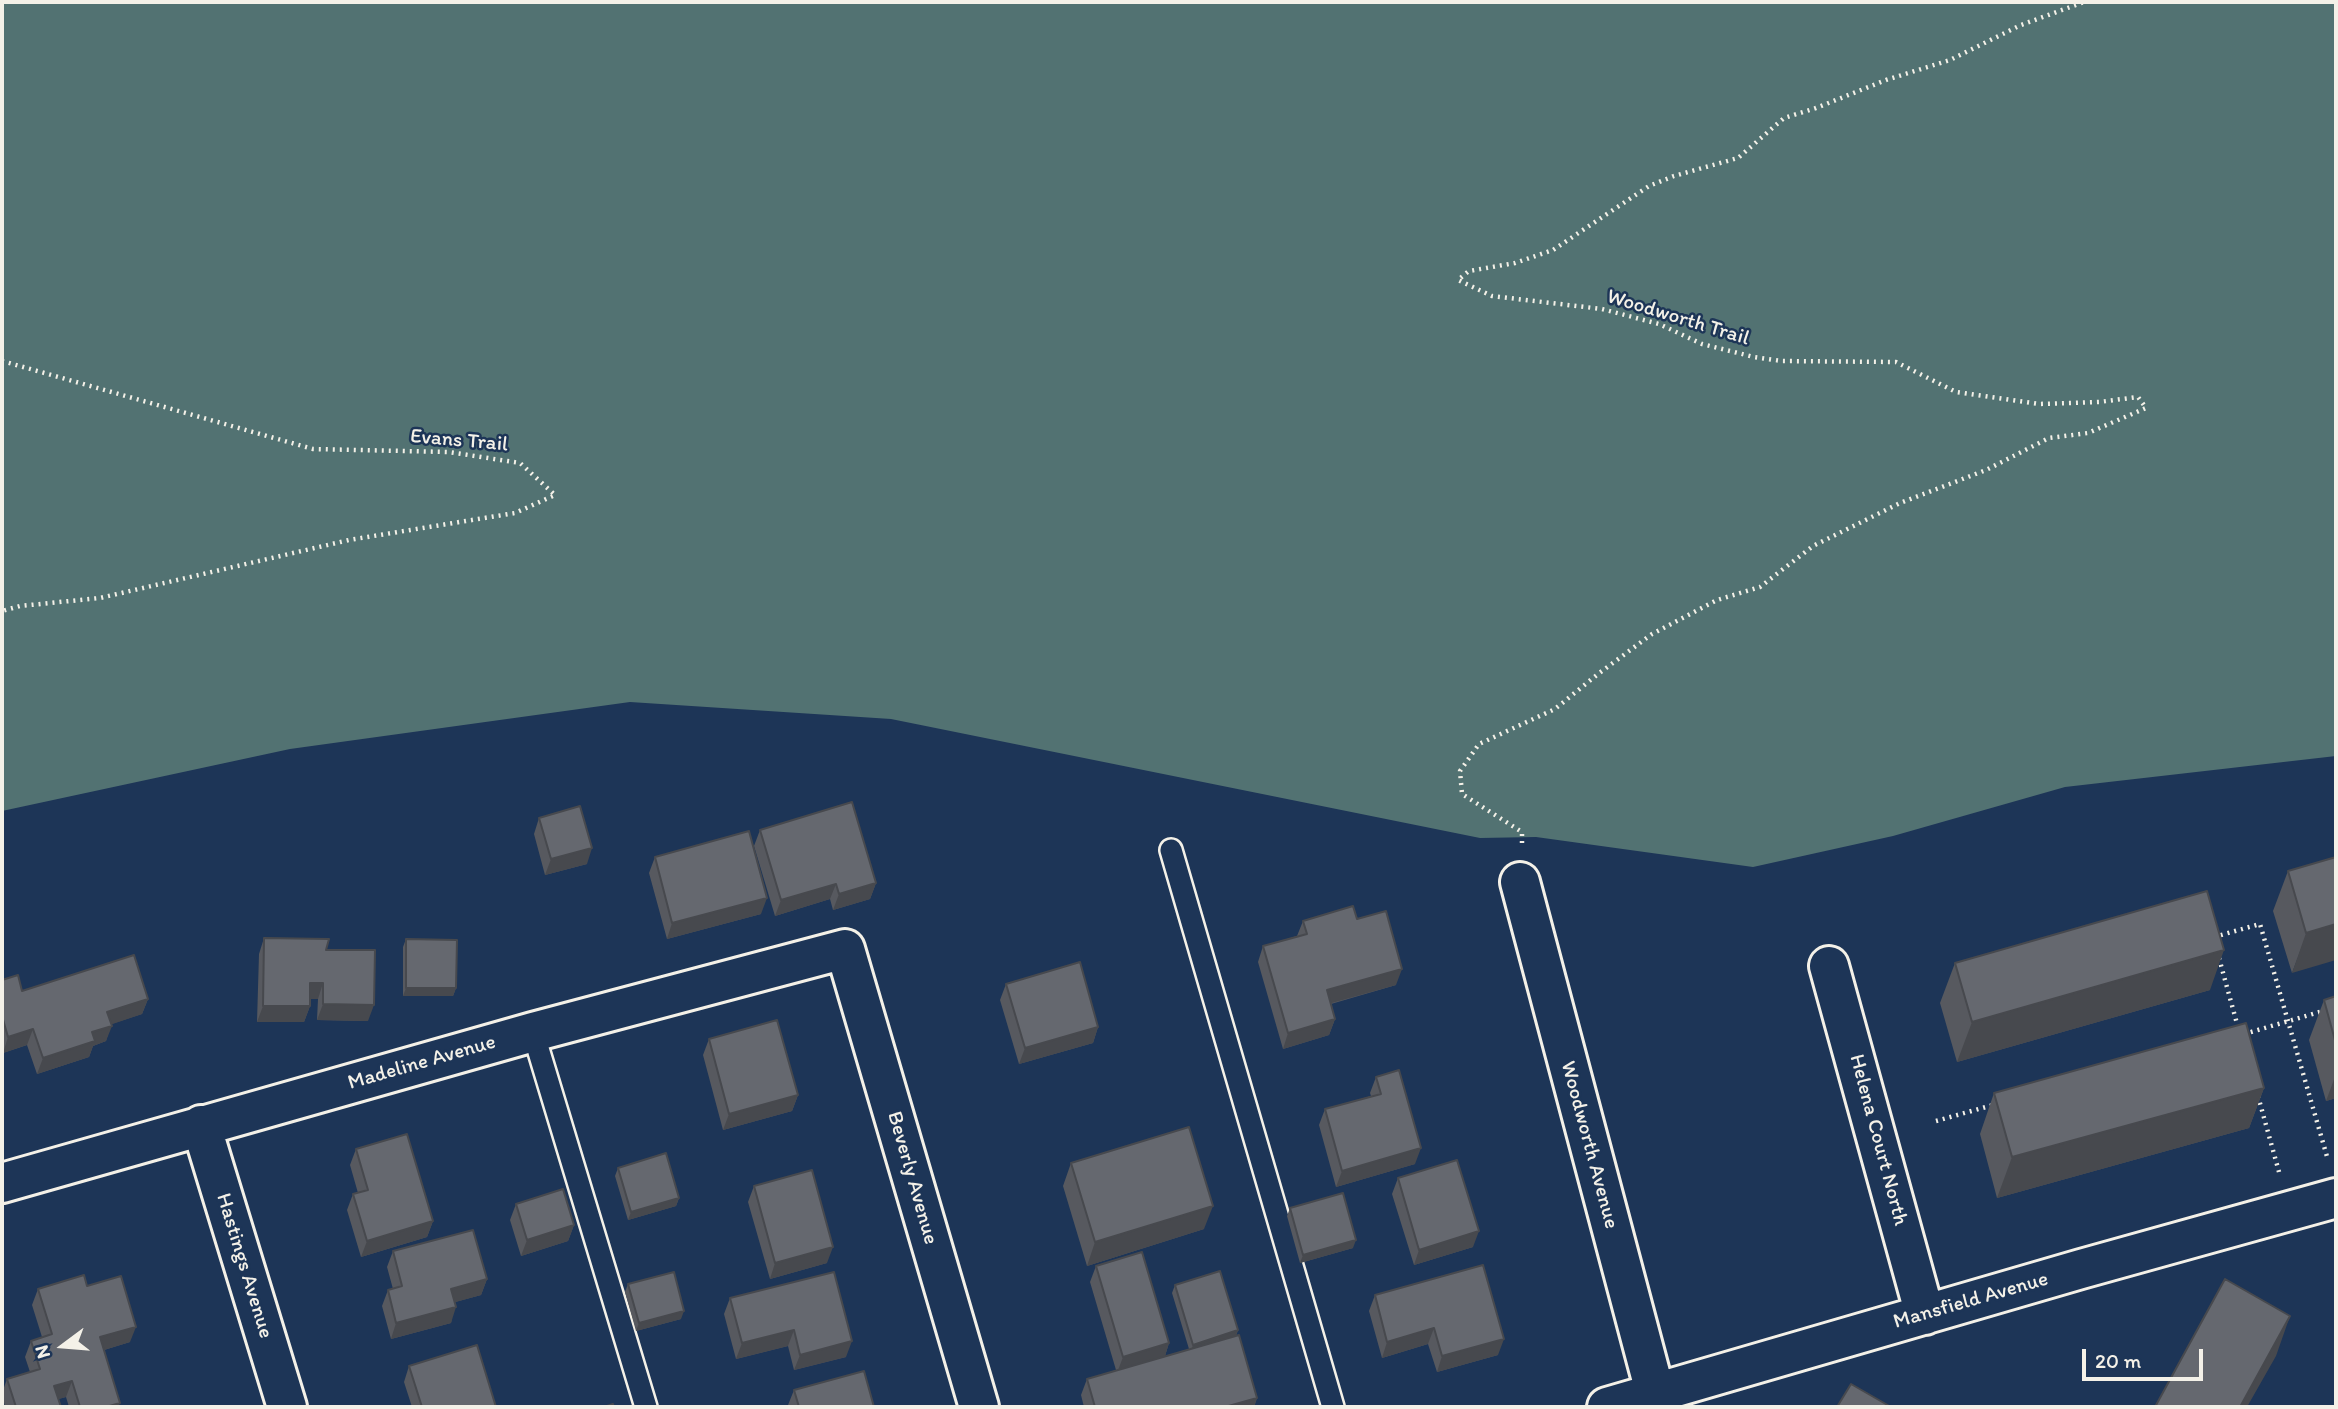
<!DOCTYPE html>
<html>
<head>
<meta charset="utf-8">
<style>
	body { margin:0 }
	#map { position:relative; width:2338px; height:1409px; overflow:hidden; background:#1d3557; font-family:Itim,sans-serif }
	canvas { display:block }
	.frame { position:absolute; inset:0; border:4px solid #f4f1e8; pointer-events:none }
	.north { position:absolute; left:28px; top:1311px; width:70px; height:70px; -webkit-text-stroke:5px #1d3557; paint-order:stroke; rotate:254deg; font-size:19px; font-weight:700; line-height:28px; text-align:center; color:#f4f1e8 }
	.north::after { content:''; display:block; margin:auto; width:24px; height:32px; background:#f4f1e8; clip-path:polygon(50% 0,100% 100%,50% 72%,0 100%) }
	.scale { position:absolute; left:2082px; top:1349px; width:121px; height:32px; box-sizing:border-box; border:4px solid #f4f1e8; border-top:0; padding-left:9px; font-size:21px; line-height:24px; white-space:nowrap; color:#f4f1e8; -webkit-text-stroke:5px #1d3557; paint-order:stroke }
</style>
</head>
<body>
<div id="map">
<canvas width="2338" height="1409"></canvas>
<div class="frame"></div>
<div class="north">N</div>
<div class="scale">20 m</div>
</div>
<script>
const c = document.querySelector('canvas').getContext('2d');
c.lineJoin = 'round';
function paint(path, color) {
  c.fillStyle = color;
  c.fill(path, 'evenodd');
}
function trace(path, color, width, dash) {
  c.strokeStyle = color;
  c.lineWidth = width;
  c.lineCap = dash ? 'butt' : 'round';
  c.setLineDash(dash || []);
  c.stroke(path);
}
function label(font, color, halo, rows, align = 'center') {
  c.font = font + ' Itim,sans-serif';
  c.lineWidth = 5;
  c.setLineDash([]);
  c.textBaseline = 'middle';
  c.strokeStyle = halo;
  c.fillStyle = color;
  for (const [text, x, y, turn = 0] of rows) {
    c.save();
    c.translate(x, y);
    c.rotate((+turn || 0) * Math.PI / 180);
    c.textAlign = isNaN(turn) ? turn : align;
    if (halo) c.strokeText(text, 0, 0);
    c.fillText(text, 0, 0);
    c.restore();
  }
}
const green = new Path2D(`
	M2,2H2336V756L2065,787L1893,836L1753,867L1536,837L1480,838L891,719L630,702L290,749L2,811Z`);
const path = new Path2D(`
	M2,361L313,449L449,452L520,463L555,495L515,513L349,540L100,598L20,606L2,611
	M1522,843V832L1462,794L1460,771L1479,744L1555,709L1598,674L1652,634L1717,600L1760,587L1813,546L1900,503L1986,470L2049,438L2088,433L2146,408L2138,397L2099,402L2039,404L1956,392L1896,362L1782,361L1754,357L1702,344L1659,324L1602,309L1492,296L1458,280L1469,271L1515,263L1553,250L1649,186L1674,176L1738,158L1784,118L1816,108L1886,80L1950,60L2021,25L2084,2
	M2214,937L2260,924L2328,1160
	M2219,958L2239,1031
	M2244,1034L2323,1011
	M2258,1096L2279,1172
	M1936,1121L1993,1105`);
const service = new Path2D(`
	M1171,850L1333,1407
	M533,1032L646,1407`);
const minor = new Path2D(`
	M1520,882L1659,1407
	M1829,966L1925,1315
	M201,1125L287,1407
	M2,1183L533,1032L845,949L979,1407
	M1607,1407L2081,1269L2336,1198`);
const wall = new Path2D(`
	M539,818L587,864L545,875L534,834Z
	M760,830L876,883L870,899L833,910L830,899L775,916L754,846Z
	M655,857L761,914L667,939L649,873Z
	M2336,857L2292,973L2273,911L2288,871Z
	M1357,919L1396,985L1331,1004L1335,1019L1329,1035L1283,1049L1258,962L1263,946L1297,936L1303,921Z
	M264,938L368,1021L317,1020L318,999H310V1006L304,1022H257L259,954Z
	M406,939L456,988L453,996H403V947Z
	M1955,963L2210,990L1957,1062L1940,1003Z
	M2,980L22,991L148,999L142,1014L111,1024L106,1041L93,1046L89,1057L37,1074L27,1045L3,1053L2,1050Z
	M1006,984L1098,1027L1093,1043L1019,1064L1000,1000Z
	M2336,996V1098L2326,1101L2309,1040L2324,1000Z
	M709,1039L798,1095L792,1111L723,1130L703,1055Z
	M1376,1077L1415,1164L1336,1187L1319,1125L1325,1109L1371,1096L1370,1093Z
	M2264,1088L2249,1128L1997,1198L1980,1134L1994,1093Z
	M356,1149L433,1221L427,1237L361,1257L347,1210L353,1194L358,1193L350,1165Z
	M1071,1163L1204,1229L1087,1266L1063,1186Z
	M618,1168L679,1198L676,1206L628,1220L615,1176Z
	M1398,1178L1473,1247L1414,1265L1392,1194Z
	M754,1186L827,1263L770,1279L748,1202Z
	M516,1204L574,1225L568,1241L521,1256L510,1220Z
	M1290,1208L1353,1248L1300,1263L1287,1216Z
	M393,1251L487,1279L481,1295L455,1302L451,1323L391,1339L382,1306L388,1290L393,1289L387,1267Z
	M1096,1266L1169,1343L1165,1356L1189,1349L1172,1293L1175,1285L1238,1330L1236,1336L1257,1398L1254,1407H1084L1081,1395L1087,1379L1116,1370L1090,1282Z
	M628,1284L681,1319L636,1331L625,1292Z
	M87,1286L130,1342L104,1350L118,1407H69L66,1397L58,1399L61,1407H5L2,1393L7,1379L30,1372L25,1357L31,1341L42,1337L32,1305L38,1289Z
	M1375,1295L1498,1355L1437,1372L1428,1344L1382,1358L1369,1311Z
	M730,1298L846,1357L794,1370L788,1346L736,1359L724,1314Z
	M409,1366L496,1407H412L404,1382Z
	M794,1390L874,1407H789L788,1405Z`);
const shadedWall = new Path2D(`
	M592,848L587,864L545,875L551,859Z
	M876,883L870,899L833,910L839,894Z
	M836,884L830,899L775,916L781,900Z
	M767,898L761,914L667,939L672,923Z
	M2336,924V960L2292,973L2306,933Z
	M2224,950L2210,990L1957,1062L1972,1022Z
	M1402,969L1396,985L1321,1006L1327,990Z
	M310,983H323L318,999H304Z
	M406,988H456L453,996H403Z
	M148,999L142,1014L101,1028L107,1012Z
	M323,1004L374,1005L368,1021L317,1020Z
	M263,1006H310L304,1022H257Z
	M1335,1019L1329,1035L1283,1049L1288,1033Z
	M112,1026L106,1041L93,1046L89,1057L37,1074L43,1058L92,1032Z
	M1098,1027L1093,1043L1019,1064L1025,1048Z
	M33,1029L27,1045L3,1053L8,1037Z
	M2336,1074V1098L2326,1101Z
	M2264,1088L2249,1128L1997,1198L2012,1157Z
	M798,1095L792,1111L723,1130L729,1114Z
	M1421,1148L1415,1164L1336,1187L1342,1171Z
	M679,1198L676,1206L628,1220L631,1212Z
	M1213,1206L1204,1229L1087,1266L1095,1242Z
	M433,1221L427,1237L361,1257L367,1241Z
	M574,1225L568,1241L521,1256L527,1240Z
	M1479,1231L1473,1247L1414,1265L1419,1250Z
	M1356,1240L1353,1248L1300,1263L1303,1255Z
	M833,1247L827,1263L770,1279L775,1263Z
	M487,1279L481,1295L445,1305L451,1289Z
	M456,1307L451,1323L391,1339L396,1323Z
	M684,1311L681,1319L636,1331L639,1323Z
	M2290,1316L2276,1356L2247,1407H2240Z
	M136,1327L130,1342L94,1353L100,1337Z
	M1434,1328L1428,1344L1382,1358L1387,1342Z
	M794,1330L788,1346L736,1359L742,1343Z
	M1238,1330L1235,1339L1190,1353L1193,1345Z
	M1504,1339L1498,1355L1437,1372L1442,1356Z
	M852,1341L846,1357L794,1370L800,1355Z
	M1169,1343L1164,1359L1117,1373L1123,1357Z
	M72,1381L66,1397L48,1402L54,1386Z
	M1257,1398L1254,1407H1225Z
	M120,1403L118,1407H106Z`);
const building = new Path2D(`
	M852,802L876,883L839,894L836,884L781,900L760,830Z
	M580,806L592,848L551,859L539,818Z
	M749,831L767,898L672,923L655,857Z
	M2336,857V924L2306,933L2288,871Z
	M2207,891L2224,950L1972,1022L1955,963Z
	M1353,906L1357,919L1386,911L1402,969L1327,990L1335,1019L1288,1033L1263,946L1307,934L1303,921Z
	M264,938L329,939L326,950H375L374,1005L323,1004V983H310V1006H263Z
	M406,939L457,940L456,988H406Z
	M134,955L148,999L107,1012L112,1026L92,1032L95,1041L43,1058L33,1029L8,1037L2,1016V980L18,975L22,991Z
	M1080,962L1098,1027L1025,1048L1006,984Z
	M2336,996V1044L2324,1000Z
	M777,1020L798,1095L729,1114L709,1039Z
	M2246,1023L2264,1088L2012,1157L1994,1093Z
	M1399,1070L1421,1148L1342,1171L1325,1109L1381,1094L1376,1077Z
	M1189,1127L1213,1206L1095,1242L1071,1163Z
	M407,1134L433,1221L367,1241L353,1194L368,1190L356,1149Z
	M666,1153L679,1198L631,1212L618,1168Z
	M1457,1160L1479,1231L1419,1250L1398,1178Z
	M812,1170L833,1247L775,1263L754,1186Z
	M563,1189L574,1225L527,1240L516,1204Z
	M1343,1193L1356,1240L1303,1255L1290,1208Z
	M473,1230L487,1279L451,1289L456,1307L396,1323L388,1290L402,1286L393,1251Z
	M1142,1252L1169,1343L1123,1357L1096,1266Z
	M1483,1265L1504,1339L1442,1356L1434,1328L1387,1342L1375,1295Z
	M1220,1271L1238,1330L1193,1345L1175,1285Z
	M674,1272L684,1311L639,1323L628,1284Z
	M834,1272L852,1341L800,1355L794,1330L742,1343L730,1298Z
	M84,1275L87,1286L121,1276L136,1327L100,1337L120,1403L106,1407H80L72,1381L54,1386L61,1407H16L7,1379L40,1369L31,1341L52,1334L38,1289Z
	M2225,1279L2290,1316L2240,1407H2155Z
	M1239,1335L1257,1398L1225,1407H1095L1087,1379Z
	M477,1345L496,1407H422L409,1366Z
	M864,1371L874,1407H799L794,1390Z
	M1851,1384L1891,1407H1837Z
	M613,1404L614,1407H604Z`);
const streetNames = [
	["Woodworth Trail",1678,318,17],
	["Evans Trail",459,441,5],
	["Madeline Avenue",422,1063,-16],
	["Helena Court North",1878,1140,75],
	["Woodworth Avenue",1589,1145,75],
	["Beverly Avenue",912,1178,74],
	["Hastings Avenue",244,1266,73],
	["Mansfield Avenue",1971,1301,-16]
];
paint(green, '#527272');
trace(service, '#f4f1e8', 26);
trace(minor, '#f4f1e8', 44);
trace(path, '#f4f1e8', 4.5, [2, 5]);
trace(service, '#1d3557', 21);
trace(minor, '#1d3557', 38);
paint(wall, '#57595f');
paint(shadedWall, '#47494e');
paint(building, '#65686f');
trace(building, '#47494e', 2);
label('21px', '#f4f1e8', '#1d3557', streetNames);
</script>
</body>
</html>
